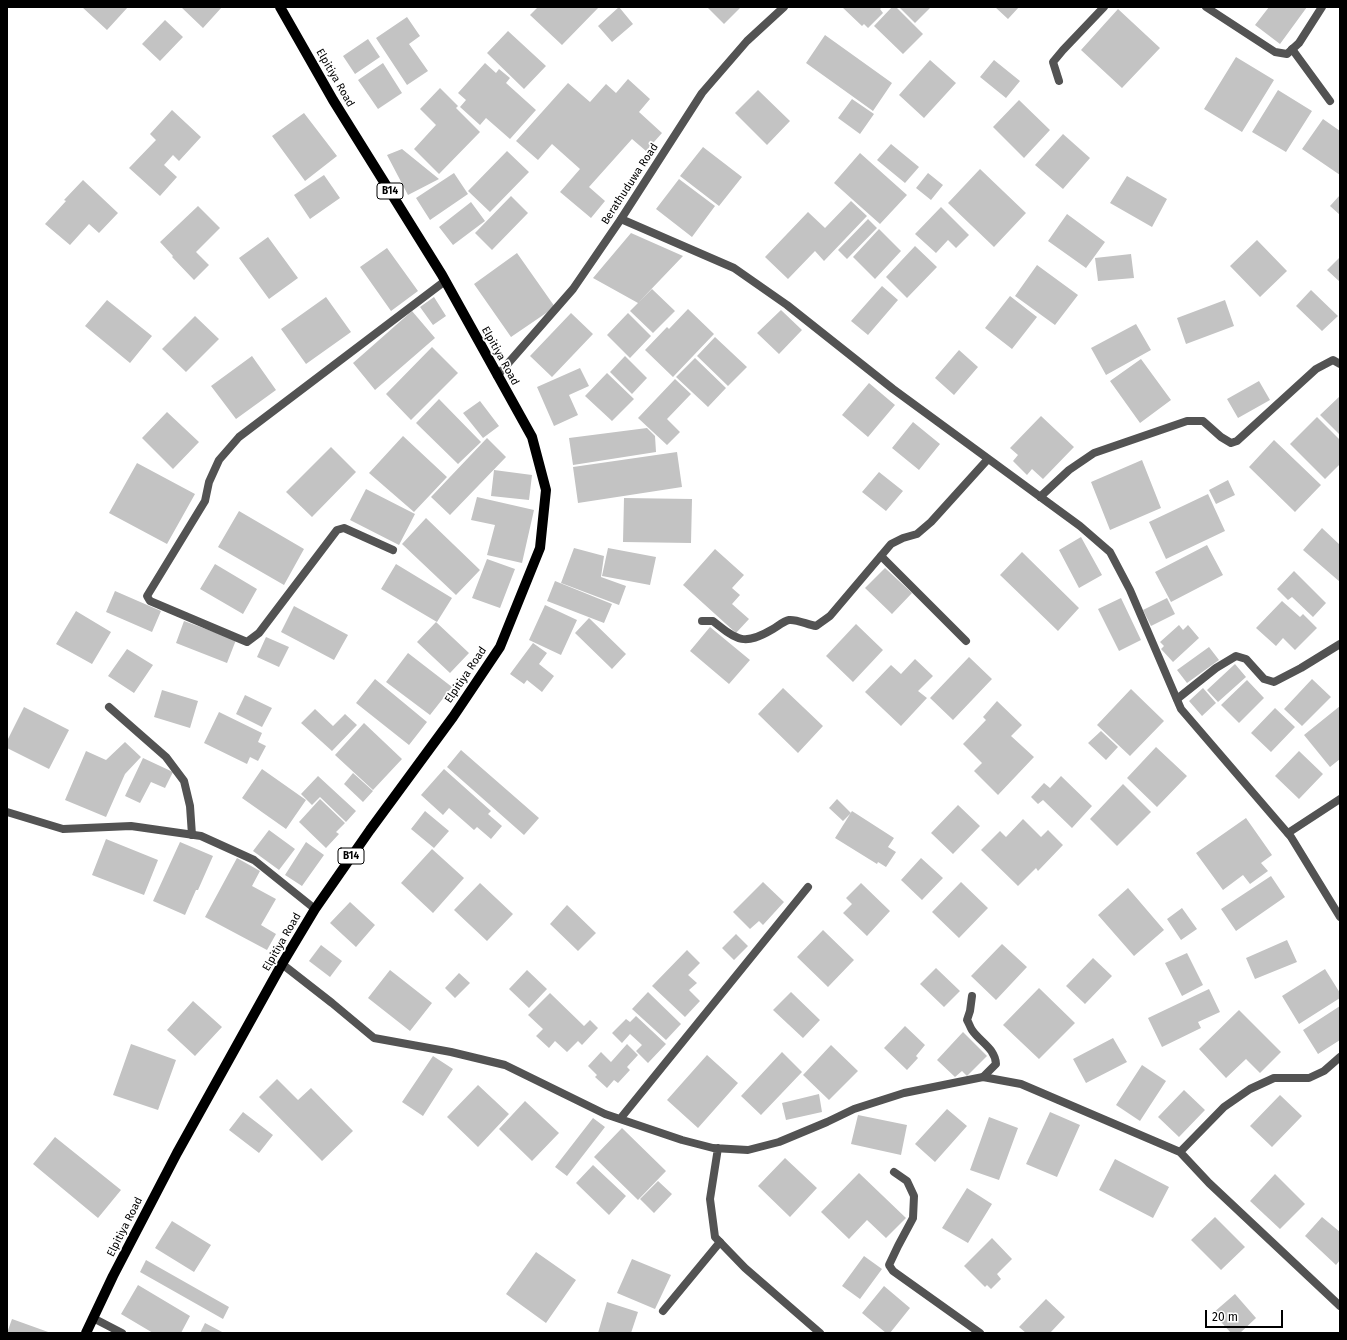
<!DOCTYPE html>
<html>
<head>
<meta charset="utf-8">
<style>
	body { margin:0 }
	#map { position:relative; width:1347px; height:1340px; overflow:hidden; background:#fff; font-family:"Fira Sans",sans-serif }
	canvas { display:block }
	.frame { position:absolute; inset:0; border:8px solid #000; pointer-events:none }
	.scale { position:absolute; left:1205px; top:1310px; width:78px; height:18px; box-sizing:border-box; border:2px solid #000; border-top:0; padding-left:5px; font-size:12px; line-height:14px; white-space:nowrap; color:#000; -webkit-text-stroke:3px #fff; paint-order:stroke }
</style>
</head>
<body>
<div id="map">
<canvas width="1347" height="1340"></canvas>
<div class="frame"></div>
<div class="scale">20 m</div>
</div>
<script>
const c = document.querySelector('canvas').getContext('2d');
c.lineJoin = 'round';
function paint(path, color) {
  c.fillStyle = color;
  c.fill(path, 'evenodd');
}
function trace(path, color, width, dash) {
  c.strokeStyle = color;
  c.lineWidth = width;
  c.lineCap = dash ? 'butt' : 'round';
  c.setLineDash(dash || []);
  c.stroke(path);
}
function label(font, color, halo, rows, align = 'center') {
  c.font = font + ' "Fira Sans",sans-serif';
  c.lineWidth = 3.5;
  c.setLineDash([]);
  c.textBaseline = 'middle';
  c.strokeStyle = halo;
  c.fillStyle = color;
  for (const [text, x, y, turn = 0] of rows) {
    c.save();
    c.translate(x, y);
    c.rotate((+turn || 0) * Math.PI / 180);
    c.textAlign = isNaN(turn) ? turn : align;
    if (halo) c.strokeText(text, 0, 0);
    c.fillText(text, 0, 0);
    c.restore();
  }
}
const building = new Path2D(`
	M82,7H128L107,30Z
	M181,7H222L203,28Z
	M538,7H599L562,45L530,15Z
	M619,7L633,24L612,42L598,26Z
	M707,7H741L724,24Z
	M842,7H882L880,9L883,13L868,28L864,24L862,26Z
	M892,7H896L923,34L903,54L874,26Z
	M899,7H931L915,23Z
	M995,7H1019L1008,19Z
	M1269,7H1307L1280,44L1255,25Z
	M1118,9L1160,48L1122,88L1081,50Z
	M407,17L420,36L409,44L428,71L407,85L376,38Z
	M165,20L183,37L160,61L142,44Z
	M508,31L546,66L524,89L487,53Z
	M825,35L892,83L873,111L806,63Z
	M368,39L380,57L355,74L343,56Z
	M1236,57L1274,80L1242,132L1204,109Z
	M930,60L956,83L924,118L899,95Z
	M994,60L1020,81L1006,98L980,77Z
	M383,63L402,93L378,109L358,80Z
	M485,63L496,73L499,69L510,78L506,83L536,110L510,139L486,118L480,125L460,107L466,100L458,93Z
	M628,79L650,99L639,112L662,133L646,151L632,139L589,187L605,201L591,218L560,192L580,169L552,144L538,160L516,141L568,83L590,102L606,84L616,93Z
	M440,88L458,106L456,108L480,132L439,174L414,149L436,125L420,109Z
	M758,90L790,121L767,145L735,113Z
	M1278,90L1312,111L1286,152L1252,132Z
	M852,99L874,114L860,134L838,118Z
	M1019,100L1050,130L1024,158L993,127Z
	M172,110L201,137L179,161L173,155L164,165L177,177L160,196L129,168L156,140L150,134Z
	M304,113L337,156L305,181L272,136Z
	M1323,119L1340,131V175L1302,149Z
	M1063,134L1090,158L1063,189L1035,165Z
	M891,144L919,167L905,183L877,160Z
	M703,147L742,177L719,206L680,176Z
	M402,149L439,179L408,195L387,155Z
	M507,151L529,172L490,212L468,191Z
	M860,153L907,195L880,224L834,183Z
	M980,169L1026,213L994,247L948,203Z
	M454,173L468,194L430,220L416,198Z
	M928,173L943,185L931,200L916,188Z
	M324,175L340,198L310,219L294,195Z
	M1127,176L1167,199L1152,227L1110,203Z
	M679,179L715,206L692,237L656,209Z
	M83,180L118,213L99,233L89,224L70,245L45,224L66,201L64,200Z
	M1340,195V215L1330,206Z
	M511,196L528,213L492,250L475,233Z
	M851,201L867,216L824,261L815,251L788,279L765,257L808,212L825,228Z
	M471,202L485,221L453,245L439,227Z
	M198,206L220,228L196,252L209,265L194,280L172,257L173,256L160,242Z
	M941,207L969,235L956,248L948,240L936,253L915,234Z
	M1067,214L1105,242L1086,268L1048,241Z
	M868,219L877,228L847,259L838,250Z
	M879,229L901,251L875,279L853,257Z
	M631,233L683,256L638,303L593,278Z
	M268,237L298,278L269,299L239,258Z
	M1257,240L1287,271L1260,297L1230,266Z
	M915,246L937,267L907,298L886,277Z
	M387,248L418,291L391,311L360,267Z
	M517,253L555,307L511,337L474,284Z
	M1131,254L1134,278L1098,281L1095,258Z
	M1340,257V282L1327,270Z
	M1037,265L1078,295L1055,325L1015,296Z
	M882,286L898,300L868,335L851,321Z
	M652,289L675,311L653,333L630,311Z
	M1311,290L1338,316L1322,331L1296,306Z
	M1010,296L1037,317L1012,349L985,328Z
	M326,297L351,332L306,364L281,329Z
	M434,297L446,316L433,325L420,307Z
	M107,300L152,336L130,363L85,326Z
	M1225,300L1234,326L1186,344L1177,318Z
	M688,309L714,334L673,377L645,350L667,327L669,329Z
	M781,310L802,330L779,354L757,333Z
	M412,311L435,338L375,390L353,363Z
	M571,313L593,334L552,377L530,356Z
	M628,313L651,336L630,358L607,335Z
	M195,316L219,339L186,372L162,349Z
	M1136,324L1151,350L1106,375L1091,348Z
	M715,337L747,367L728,386L697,356Z
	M432,347L458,373L411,420L386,394Z
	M959,350L978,367L954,395L935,378Z
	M252,356L276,390L236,419L211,386Z
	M625,356L647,378L632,394L610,372Z
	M695,358L726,388L708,407L676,377Z
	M1141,359L1171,400L1140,423L1110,381Z
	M580,368L589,386L569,395L578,415L554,426L537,387Z
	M607,373L634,399L612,421L585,396Z
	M675,379L691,394L667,419L680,432L667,445L638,418Z
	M1259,381L1270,400L1238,418L1227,399Z
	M869,383L895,405L868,437L842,415Z
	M1340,396V435L1320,415Z
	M439,399L481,442L458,464L416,423Z
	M480,401L499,426L483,438L463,413Z
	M167,412L199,442L173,469L142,438Z
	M1041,416L1074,447L1043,479L1032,469L1027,475L1013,461L1018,455L1010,448Z
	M1317,417L1340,440V464L1325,479L1290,444Z
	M913,422L940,444L919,470L892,448Z
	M647,428L655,436L656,452L573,465L569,438Z
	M403,436L447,477L414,512L369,473Z
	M487,438L506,457L450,515L431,497Z
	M1274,440L1321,485L1295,512L1249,467Z
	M331,447L356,472L312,517L286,492Z
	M677,452L682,487L578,503L573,467Z
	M1142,460L1161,508L1110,530L1091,482Z
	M137,463L195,494L167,544L109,513Z
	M494,470L532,475L529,500L491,496Z
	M879,472L903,491L886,511L862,492Z
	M1228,480L1235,495L1216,504L1209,490Z
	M366,489L415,514L399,545L350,520Z
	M1208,494L1225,531L1166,559L1149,522Z
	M477,497L534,510L522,563L487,555L495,525L471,520Z
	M624,498L692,499L691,543L623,542Z
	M239,511L304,549L284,585L218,547Z
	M426,518L480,570L456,595L402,544Z
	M1322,528L1340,545V582L1303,550Z
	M1081,537L1102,575L1079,588L1059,550Z
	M1207,545L1223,575L1171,602L1155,572Z
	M574,548L604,556L601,577L626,586L619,605L561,583Z
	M608,548L656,557L650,585L602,576Z
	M715,549L744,575L732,588L740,595L732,604L749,619L736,633L683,585Z
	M1022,552L1079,608L1058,631L1000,575Z
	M487,559L515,569L500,608L472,598Z
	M215,564L257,589L243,614L200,589Z
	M396,564L452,598L437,622L381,589Z
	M885,568L912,593L892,614L865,588Z
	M1294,571L1326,603L1313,617L1292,597L1288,600L1277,589Z
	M555,581L612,604L604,623L547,601Z
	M115,591L161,611L152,632L106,612Z
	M1121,598L1141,640L1119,651L1098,609Z
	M1167,598L1175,614L1151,626L1143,610Z
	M1282,601L1300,617L1303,614L1317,628L1295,650L1283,638L1276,646L1256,628Z
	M545,605L577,620L561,655L529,640Z
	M294,606L348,635L334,660L281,632Z
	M76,611L111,632L92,664L56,644Z
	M589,618L626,654L612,669L575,633Z
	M184,621L236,640L227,663L176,643Z
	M436,622L469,653L450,673L417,642Z
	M856,624L883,650L853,682L826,656Z
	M1179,625L1183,630L1188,625L1199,638L1173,662L1161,649L1164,646L1160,642Z
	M710,627L750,660L729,684L690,651Z
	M266,637L289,647L279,667L257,657Z
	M533,643L547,653L539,664L554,676L542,692L527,680L524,684L510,674Z
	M1209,647L1219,660L1187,683L1177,670Z
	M127,649L153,665L134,693L108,676Z
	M408,653L452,687L430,715L386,682Z
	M969,657L992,679L953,720L930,698Z
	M915,659L933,676L918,691L927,698L901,726L865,692L891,665L901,674Z
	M1235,664L1246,677L1218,702L1207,690Z
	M375,679L427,722L409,745L356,703Z
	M1312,679L1331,697L1302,726L1284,709Z
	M1247,680L1264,698L1239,723L1221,705Z
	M783,688L823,726L798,753L758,714Z
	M1203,688L1216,703L1202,716L1189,701Z
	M1131,689L1164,721L1130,756L1097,725Z
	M162,690L198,701L190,728L154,717Z
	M245,695L272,708L262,727L236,714Z
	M997,701L1022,725L1011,736L1034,757L998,795L974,771L982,763L963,744L986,720L983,717Z
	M1340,706V759L1330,767L1304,735Z
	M24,707L69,730L49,769L7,748V741Z
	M1275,708L1295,727L1271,752L1251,733Z
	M315,709L333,726L345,714L357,725L332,751L301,723Z
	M219,712L262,733L258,742L266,746L258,761L250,757L247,764L204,743Z
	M364,723L402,759L373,790L335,755Z
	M1101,731L1118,747L1106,760L1088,743Z
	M125,742L141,757L125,774L106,817L65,800L86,751L106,760Z
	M1156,747L1187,776L1157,807L1127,778Z
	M461,750L539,818L524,835L447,767Z
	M1299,751L1323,774L1299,799L1275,776Z
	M143,758L173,772L165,788L151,782L140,803L125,796Z
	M262,769L306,800L286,829L242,798Z
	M444,769L491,811L488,814L502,826L491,839L477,827L474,830L449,808L443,815L421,795Z
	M353,773L373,791L363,802L344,784Z
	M318,776L356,811L346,822L320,797L312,805L301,794Z
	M1061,776L1092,806L1072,828L1043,800L1038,804L1031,797L1044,783L1050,788Z
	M1123,784L1151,812L1117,846L1090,819Z
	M320,799L345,823L336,832L339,834L326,848L299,822Z
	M837,799L851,813L843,821L829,808Z
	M958,805L980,826L953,854L931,833Z
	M425,811L449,831L434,848L411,829Z
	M852,811L894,838L888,847L896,852L886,867L878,862L877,864L835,838Z
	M1246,818L1272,855L1261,863L1268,871L1250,884L1243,875L1223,890L1196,853Z
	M1023,819L1041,837L1048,830L1063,845L1038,871L1036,868L1018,886L981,850L1000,831L1006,837Z
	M269,830L295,849L279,870L253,851Z
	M106,839L158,860L144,895L92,875Z
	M180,842L213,856L198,890H196L185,915L153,901Z
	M306,842L324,855L302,886L285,875Z
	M432,849L464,878L433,913L401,883Z
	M237,858L260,871L252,886L276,899L261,925L276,934L267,950L205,917Z
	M921,858L943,878L922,900L901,880Z
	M1271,876L1285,897L1236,931L1221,909Z
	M763,882L784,902L763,925L759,921L750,929L733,912Z
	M961,882L988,908L959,938L932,912Z
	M480,883L513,914L487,941L454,910Z
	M861,883L890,911L867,936L843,913L852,904L846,898Z
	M1128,888L1164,930L1134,956L1098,915Z
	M350,902L375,925L356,947L330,923Z
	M567,905L596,933L578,951L550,924Z
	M1182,908L1197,929L1181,940L1167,919Z
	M823,930L854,960L828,987L797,957Z
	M736,934L748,946L734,960L722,948Z
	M1287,940L1297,962L1255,979L1246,958Z
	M1002,944L1027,967L996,1000L971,976Z
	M321,945L342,961L330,977L309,961Z
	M687,950L700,963L688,975L697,983L689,990L700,1001L685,1017L652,986Z
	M1187,953L1203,985L1182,996L1165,963Z
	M1093,958L1112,976L1085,1004L1066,986Z
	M936,968L960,991L944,1007L920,984Z
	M1325,969L1340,993V998L1299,1024L1282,996Z
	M390,970L432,1003L410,1031L368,998Z
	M527,970L547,989L529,1008L509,989Z
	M459,973L470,983L455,998L445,988Z
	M1039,988L1075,1023L1039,1059L1003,1025Z
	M1209,989L1220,1012L1198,1022L1201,1028L1162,1047L1148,1018Z
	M648,992L681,1024L666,1040L632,1009Z
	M791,992L820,1020L803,1038L773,1010Z
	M550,993L584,1026L590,1020L598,1028L582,1045L578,1041L567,1052L555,1041L549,1048L536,1036L543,1029L528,1015Z
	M193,1001L222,1027L195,1056L167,1030Z
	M1340,1006V1040L1318,1054L1303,1030Z
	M1239,1010L1281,1052L1260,1073L1246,1059L1226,1078L1199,1049Z
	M636,1016L666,1044L648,1063L636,1051L642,1045L630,1034L622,1043L612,1033L626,1019L630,1022Z
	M905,1026L925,1045L916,1056L918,1058L907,1070L884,1048Z
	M963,1032L987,1056L967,1076L962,1071L955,1077L937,1060Z
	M1113,1038L1127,1062L1086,1083L1073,1059Z
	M131,1044L176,1060L158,1110L113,1095Z
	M627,1044L638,1055L627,1067L630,1070L618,1083L614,1080L607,1088L595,1077L597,1075L588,1066L601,1052L611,1062Z
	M831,1045L858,1071L829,1100L803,1075Z
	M782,1052L802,1072L761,1115L741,1096Z
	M707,1055L738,1083L698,1128L667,1100Z
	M433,1056L453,1069L423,1116L402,1102Z
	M1142,1065L1166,1081L1140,1121L1116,1105Z
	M277,1079L298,1100L311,1088L353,1131L322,1161L259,1097Z
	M478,1085L509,1114L478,1147L447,1117Z
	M1184,1090L1205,1110L1179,1137L1158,1117Z
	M819,1094L822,1112L786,1120L782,1103Z
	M1280,1095L1302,1116L1272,1147L1250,1126Z
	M525,1101L559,1133L532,1161L499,1129Z
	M947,1109L967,1126L935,1162L915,1144Z
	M243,1112L273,1135L259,1153L229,1130Z
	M1050,1112L1080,1125L1057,1177L1026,1164Z
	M858,1115L907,1125L901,1155L851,1144Z
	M989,1117L1018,1128L999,1180L970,1170Z
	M593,1118L605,1127L567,1176L555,1167Z
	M622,1128L666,1171L638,1200L594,1157Z
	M55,1137L121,1190L98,1218L33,1164Z
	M785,1158L817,1188L790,1217L758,1186Z
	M1115,1159L1169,1187L1153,1218L1099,1190Z
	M593,1165L626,1196L609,1215L576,1183Z
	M859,1173L906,1218L886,1238L867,1220L849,1239L821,1212Z
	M1275,1174L1305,1204L1280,1229L1250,1201Z
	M658,1181L672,1194L654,1213L640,1199Z
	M967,1188L992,1204L968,1243L942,1228Z
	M1215,1217L1245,1247L1221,1270L1191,1240Z
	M1322,1217L1340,1232V1260L1336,1265L1305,1236Z
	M172,1221L211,1245L194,1272L155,1248Z
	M992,1238L1012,1259L997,1274L1001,1279L991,1289L987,1285L985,1287L964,1266Z
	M536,1252L576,1280L546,1323L506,1294Z
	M864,1256L882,1269L860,1299L842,1286Z
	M632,1259L671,1275L655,1309L617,1293Z
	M146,1260L229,1307L223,1319L140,1272Z
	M138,1285L190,1316L181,1333H153L121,1314Z
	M884,1286L910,1308L890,1333H886L862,1313Z
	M1235,1294L1256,1318L1240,1333H1231L1213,1313Z
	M1046,1299L1065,1317L1050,1333H1026L1019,1327Z
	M607,1302L638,1312L631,1333H598Z
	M12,1319L51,1333H7Z
	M205,1323L224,1333H200Z`);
const service = new Path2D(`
	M1292,49L1330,101
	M1059,81L1053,62L1063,50L1104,7
	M881,556L966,641
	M1177,699L1216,668L1236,656L1246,659L1264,679L1274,682L1301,668L1340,644
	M109,707L166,757L184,781L190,806L192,835
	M1288,833L1340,799
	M972,996L970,1011L967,1020C969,1023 970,1027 972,1030C980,1042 995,1048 996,1064L983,1077
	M894,1172L907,1181L914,1196L913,1218L898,1246L889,1265L893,1271L980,1333
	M663,1311L720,1242`);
const minor = new Path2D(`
	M1206,7L1275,52L1287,54L1299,43L1322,7
	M621,219L734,268L787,305L893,389L1080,526L1110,552L1130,590L1181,709L1291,837L1340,917
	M1040,497L1069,470L1094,453L1187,421H1203L1221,437L1231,443L1237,441L1316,369L1333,360L1340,364
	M393,550L344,528L337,530L259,633L247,642L150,601L147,596L205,501L209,482L219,460L239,437L445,281
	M702,621H713C738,641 744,646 773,629C778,626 784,621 789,620C797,619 808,625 816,626L830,616L891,544L903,538L917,534L931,522L988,459
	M7,812L63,829L131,826L201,836L254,860L315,909
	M282,964L332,1003L374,1038L451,1052L505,1065L605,1114L682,1140L713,1148L748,1150L779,1142L827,1122L854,1109L904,1093L983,1077L1021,1084L1180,1152L1224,1107L1250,1089L1274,1078H1309L1324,1071L1340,1057
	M620,1119L808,887
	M718,1148L710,1199L715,1237L745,1268L820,1333
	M1180,1152L1209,1183L1340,1306
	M93,1318L122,1333`);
const tertiary = new Path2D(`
	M497,376L573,289L621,219L702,93L747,41L784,7`);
const primary = new Path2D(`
	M86,1333L113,1276L177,1153L282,964L315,909L370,830L453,717L500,647L540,548L546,490L532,437L442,275L333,100L280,7`);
const shields = [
	[390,191,26],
	[351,856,26]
];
const shieldNames = [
	["B14",390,191],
	["B14",351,856]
];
const streetNames = [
	["Elpitiya Road",335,78,60],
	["Berathuduwa Road",630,184,-57],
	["Elpitiya Road",500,356,61],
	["Elpitiya Road",466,675,-56],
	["Elpitiya Road",282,942,-60],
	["Elpitiya Road",125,1227,-63]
];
paint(building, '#c3c3c3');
trace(service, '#535353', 8);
trace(minor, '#535353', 8);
trace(tertiary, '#535353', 8);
trace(primary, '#000', 10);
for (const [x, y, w] of shields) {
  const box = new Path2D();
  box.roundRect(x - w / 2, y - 8, w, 16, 3);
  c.fillStyle = '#fff';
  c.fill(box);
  trace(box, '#000', 1);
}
label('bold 10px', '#000', null, shieldNames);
label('11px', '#000', '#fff', streetNames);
</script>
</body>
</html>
